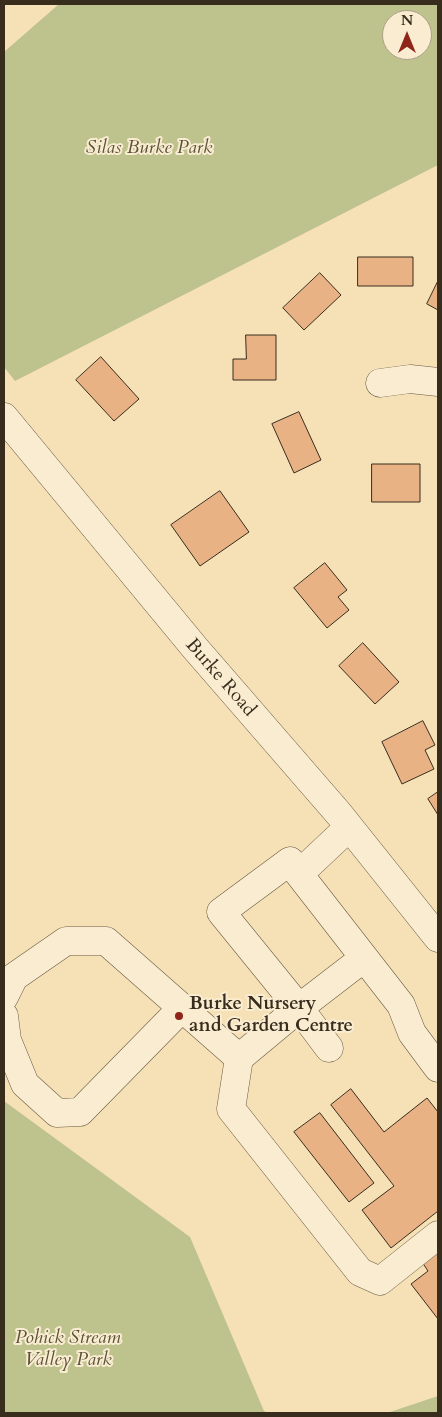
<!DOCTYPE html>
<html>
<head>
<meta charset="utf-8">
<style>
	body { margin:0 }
	#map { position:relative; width:442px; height:1417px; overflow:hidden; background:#f6e1b6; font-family:Cardo,serif }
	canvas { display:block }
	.frame { position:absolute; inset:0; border:5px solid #382c1d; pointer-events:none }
	.north { position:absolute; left:382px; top:10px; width:50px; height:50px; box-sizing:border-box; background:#f9ecd0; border:1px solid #ac9f88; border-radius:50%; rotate:0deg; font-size:14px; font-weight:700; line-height:20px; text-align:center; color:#382c1d }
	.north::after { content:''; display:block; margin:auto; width:18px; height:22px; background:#8f2418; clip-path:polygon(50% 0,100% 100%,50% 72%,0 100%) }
</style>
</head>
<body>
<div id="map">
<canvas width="442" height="1417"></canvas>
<div class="frame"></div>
<div class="north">N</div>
</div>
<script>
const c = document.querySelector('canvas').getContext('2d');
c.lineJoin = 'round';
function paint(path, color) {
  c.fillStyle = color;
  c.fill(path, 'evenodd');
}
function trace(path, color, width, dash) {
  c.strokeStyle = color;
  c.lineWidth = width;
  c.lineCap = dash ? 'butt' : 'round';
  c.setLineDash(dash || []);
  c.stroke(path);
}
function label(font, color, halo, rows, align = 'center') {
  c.font = font + ' Cardo,serif';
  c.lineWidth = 4;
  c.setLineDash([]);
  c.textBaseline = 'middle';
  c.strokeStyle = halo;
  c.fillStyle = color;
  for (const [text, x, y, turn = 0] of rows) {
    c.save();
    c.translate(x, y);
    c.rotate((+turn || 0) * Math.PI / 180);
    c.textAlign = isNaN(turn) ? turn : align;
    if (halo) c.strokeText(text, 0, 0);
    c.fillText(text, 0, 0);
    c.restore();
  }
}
const green = new Path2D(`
	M59,4H438V165L15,381L4,367V52ZM392,20H422V50H392Z
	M4,1101L190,1237L264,1411L268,1413H4Z
	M438,1396V1413H387Z`);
const building = new Path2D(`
	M358,257H413V286H358Z
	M320,273L341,295L304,330L283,308Z
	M438,281V310L427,304Z
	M246,335H276V380H233V359H246Z
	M101,357L139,399L114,421L76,380Z
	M299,412L321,460L294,473L272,424Z
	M372,464H420V502H372Z
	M220,491L249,532L200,566L171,525Z
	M325,563L347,590L338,597L349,610L327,628L294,588Z
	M363,643L399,682L375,704L339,666Z
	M423,721L435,745L425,750L434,769L402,784L382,742Z
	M438,792V815L428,799Z
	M351,1089L384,1132L427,1098L438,1112V1211L391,1248L362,1210L394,1186L331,1105Z
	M320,1113L374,1183L349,1202L294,1132Z
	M438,1250V1319L411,1284L428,1271L422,1262Z`);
const minor = new Path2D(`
	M380,383L410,379L438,382
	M4,417L195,648L339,814L438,938
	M349,827L299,874L401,1005L412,1033L438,1068
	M299,874L290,861L221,912L299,1008L364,958
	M4,997L14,977L66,941H106L239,1058
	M4,1016L7,1040L25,1084L57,1113L80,1112L182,1008
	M329,1048L299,1008L239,1058L231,1109L360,1272L380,1281L438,1235`);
const markers = [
	[179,1016,5,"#8f2418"]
];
const parkNames = [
	["Silas Burke Park",149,149],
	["Pohick Stream",68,1339],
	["Valley Park",68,1361]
];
const streetNames = [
	["Burke Road",220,678,49]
];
const poiNames = [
	["Burke Nursery",189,1005],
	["and Garden Centre",189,1027]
];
paint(green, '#bec28d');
paint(building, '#e9b285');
trace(building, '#382c1d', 1);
trace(minor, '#685943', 29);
trace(minor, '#f9ecd0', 28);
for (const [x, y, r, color] of markers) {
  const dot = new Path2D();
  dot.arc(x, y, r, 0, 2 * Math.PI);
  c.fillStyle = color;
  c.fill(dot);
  trace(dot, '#f9ecd0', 2);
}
label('italic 19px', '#5a5239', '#f9ecd0', parkNames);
label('19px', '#382c1d', '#f9ecd0', streetNames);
label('bold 19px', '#382c1d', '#f9ecd0', poiNames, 'left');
</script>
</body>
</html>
